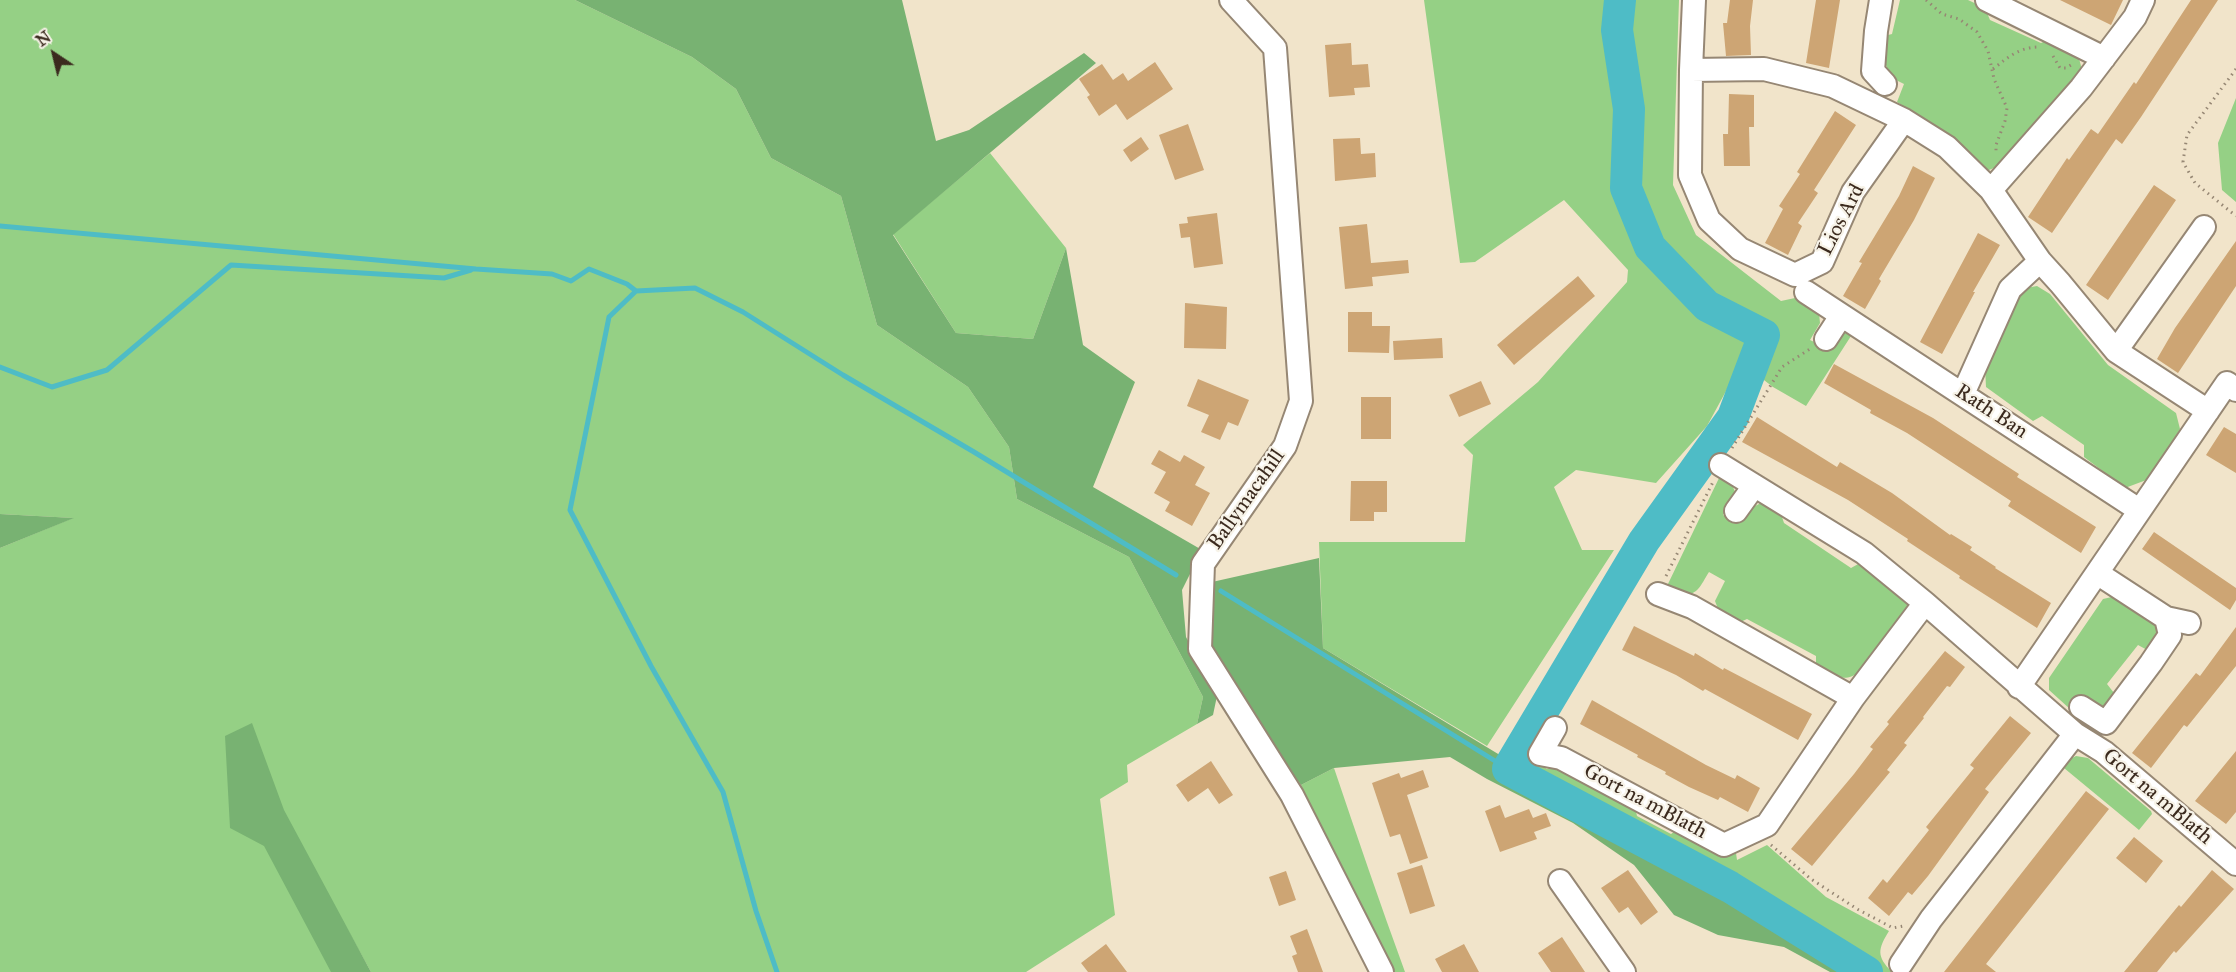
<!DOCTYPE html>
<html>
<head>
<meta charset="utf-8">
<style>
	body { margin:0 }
	#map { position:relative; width:2236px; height:972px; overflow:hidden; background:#f1e4ca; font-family:"IM FELL Great Primer",serif }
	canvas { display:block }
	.north { position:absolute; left:24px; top:24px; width:60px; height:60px; -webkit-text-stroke:4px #f7f3e8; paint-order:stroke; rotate:325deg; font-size:16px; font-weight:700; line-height:24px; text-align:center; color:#3b2a1e }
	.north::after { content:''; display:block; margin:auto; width:21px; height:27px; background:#3b2a1e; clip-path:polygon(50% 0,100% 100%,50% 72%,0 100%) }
</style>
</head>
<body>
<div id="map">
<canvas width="2236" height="972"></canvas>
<div class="north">N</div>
</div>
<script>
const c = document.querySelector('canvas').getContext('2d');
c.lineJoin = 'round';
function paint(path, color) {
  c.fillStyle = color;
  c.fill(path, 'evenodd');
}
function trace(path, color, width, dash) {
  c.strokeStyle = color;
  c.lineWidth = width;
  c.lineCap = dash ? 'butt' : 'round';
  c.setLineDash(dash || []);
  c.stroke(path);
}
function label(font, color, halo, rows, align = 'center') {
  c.font = font + ' "IM FELL Great Primer",serif';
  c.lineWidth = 4.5;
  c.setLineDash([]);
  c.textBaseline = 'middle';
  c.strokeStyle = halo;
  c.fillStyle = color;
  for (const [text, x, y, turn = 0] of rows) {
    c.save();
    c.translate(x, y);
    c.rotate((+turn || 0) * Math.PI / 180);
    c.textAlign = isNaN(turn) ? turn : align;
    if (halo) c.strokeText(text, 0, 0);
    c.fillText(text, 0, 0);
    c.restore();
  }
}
const green = new Path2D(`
	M0,0H575L692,57L736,89L771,158L841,196L877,325L968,387L1009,447L1017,499L1129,557L1203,697L1197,724L1127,765L1128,782L1100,799L1115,915L1026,972H371L345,925L347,972H0V548L73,518L0,514Z
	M1424,0H1679L1673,185L1696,235L1781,301L1795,298L1814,306L1819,313L1820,323L1810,340L1829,349L1843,332L1851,336L1806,406L1773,387L1760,377L1771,358L1750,347L1707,426L1656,483L1576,470L1554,487L1582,550H1614L1487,746L1323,648L1319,542H1465L1473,455L1463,445L1538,382L1627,282L1628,270L1564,200L1475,262L1460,263Z
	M1900,0H1968L1985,8L1990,20L2041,43L2050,39C2070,48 2080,49 2082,73L2003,164L1989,170C1969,164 1967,154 1952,141C1935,127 1916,114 1897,102L1904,84L1890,77L1885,62L1884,36L1892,34Z
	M2236,98V202L2222,190L2218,143Z
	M990,153L1066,248L1033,339L956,333L893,234Z
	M2037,286L2050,294L2108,365L2176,413L2180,429L2149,479L2125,488L2084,457V445L2042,416L2033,421L1986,387L1985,367L2017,298L2026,288Z
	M1720,476L1730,480L1736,494L1723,515L1736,523L1749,509L1761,503L1780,511L1784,523L1851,568L1860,563L1908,604L1905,615L1861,671C1842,685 1834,675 1816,664V656L1747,619L1738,623L1720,614L1715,601L1725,581L1709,572C1700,586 1699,594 1682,596L1667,586Z
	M2116,596L2153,619L2159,637L2149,651L2138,645L2107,684L2114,693V701L2107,707L2095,708L2081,697L2070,709L2049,690V678L2103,599Z
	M1552,711L1555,714L1531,759L1547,769L1555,767L1635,807L1637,816L1671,834L1678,829L1717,852L1736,853L1737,860L1767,845L1826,897L1889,931C1878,949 1876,956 1892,972H1875L1521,762Z
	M2076,756L2088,758L2151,811L2152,814L2139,830L2064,768L2070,759Z
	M1334,768C1357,836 1380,904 1405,972H1392L1354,902L1301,785Z`);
const forest = new Path2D(`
	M575,0H902L936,141L969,130L1084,53L1096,63L893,235L956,333L1033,339L1066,248L1083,345L1135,382L1093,487L1202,550L1182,590L1186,637L1217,696L1213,715L1197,724L1203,697L1129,557L1017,499L1009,447L968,387L877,325L841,196L771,158L736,89L692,57Z
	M0,514L74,518L0,548Z
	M1319,558L1323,648L1518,766L1876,972H1830L1784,947L1718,935L1674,915L1634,865L1573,823L1487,779L1450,757L1334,768L1301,785L1247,713L1208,640L1212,582Z
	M252,723L284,810L371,972H331L264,846L230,828L225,736Z`);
const stream = new Path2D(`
	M0,226L476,269L552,274L571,281L589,269L627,284L636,291
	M0,367L52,387L107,370L231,265L444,278L471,270
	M1221,591L1508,769
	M777,972L756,911L723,792L651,666L570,510L609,317L636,291L695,288L743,312L843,375L974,452L1176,575`);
const river = new Path2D(`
	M1620,0L1617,30L1629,109L1626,188L1650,247L1707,306L1764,335L1733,417L1644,541L1508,769L1730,887L1867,972`);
const building = new Path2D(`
	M1730,0H1753L1750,26L1751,55L1726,56L1723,23H1727Z
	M1816,0H1840L1829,68L1806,63Z
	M2060,0H2123L2111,25Z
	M2191,0H2218L2141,117L2122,144L2116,139L2052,233L2028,217L2067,158L2069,160L2091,129L2098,134L2134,82L2136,84Z
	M1351,43L1352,65L1368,64L1370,87L1354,88L1355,95L1329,97L1325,45Z
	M1155,62L1173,89L1127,120L1116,104L1099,116L1087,97L1090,95L1079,79L1102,64L1113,80L1123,73L1128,81Z
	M1729,94L1754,95V127H1749L1750,166H1724L1723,134H1728Z
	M1835,111L1856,125L1814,190L1818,193L1798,223L1802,226L1788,255L1765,243L1783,209L1779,206L1800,174L1797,172Z
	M1188,124L1204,170L1175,180L1159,135Z
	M1141,137L1149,149L1131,162L1123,150Z
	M1360,138L1361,154L1375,153L1376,177L1335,181L1333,139Z
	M1913,166L1935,178L1914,220L1879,279L1881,281L1865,309L1843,296L1862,263L1859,262L1899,196Z
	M2154,185L2176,200L2108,300L2086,285Z
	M1217,213L1223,264L1194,268L1190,237L1181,238L1179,224L1188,223L1187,217Z
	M1367,224L1371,263L1408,260L1409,273L1372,277L1373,286L1345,289L1339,227Z
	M1978,233L2000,245L1973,292H1975L1942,354L1920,342Z
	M2236,241V286L2178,373L2157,359L2175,328Z
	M1578,276L1595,296L1514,365L1497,345Z
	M1185,303L1227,307L1226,349L1184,348Z
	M1348,312H1372V326H1390L1389,353L1348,352Z
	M1442,338L1443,358L1394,360L1393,341Z
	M1834,364L1933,418L2019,474L2017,477L2096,527L2081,553L2008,506L2011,501L1907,433L1870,413L1871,410L1824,383Z
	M1198,379L1249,400L1238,426L1228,422L1220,440L1201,432L1209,415L1187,406Z
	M1481,381L1491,404L1459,417L1449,395Z
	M1361,397H1391V439H1361Z
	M1757,417L1837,467L1840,462L1892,493L1950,535L1951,534L1972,547L1970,550L1996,567L1995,568L2051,603L2037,628L1959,578L1960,576L1907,541L1908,539L1848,500L1742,442Z
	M2224,427L2236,434V473L2206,455Z
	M1159,450L1180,462L1184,455L1205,467L1195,485L1210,493L1192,526L1165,511L1170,502L1154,493L1166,472L1151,464Z
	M1351,481H1387V512H1374V521H1350Z
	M2154,532L2236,588V600L2230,610L2142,549Z
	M1634,626L1694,656L1695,653L1723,670L1724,668L1812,714L1798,740L1705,689L1703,691L1676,675L1622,650Z
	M2236,627V666L2187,727L2184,725L2151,768L2132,753L2196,673L2200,676Z
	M1945,651L1965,667L1950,687L1947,686L1923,717L1924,718L1904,743L1907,745L1887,770L1890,772L1812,866L1791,849L1854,774L1873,749L1870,747L1889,724L1887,722Z
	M1592,700L1706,765L1735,779L1737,775L1760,788L1748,812L1720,797L1718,800L1689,787L1665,774L1666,772L1637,757L1638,755L1580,724Z
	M2010,716L2031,733L1985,789L1989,792L1928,876L1912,895L1908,892L1889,916L1868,898L1883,879L1887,883L1910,854L1929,830L1926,827L1974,768L1970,765Z
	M2236,751V812L2226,824L2195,801Z
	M1211,761L1233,795L1219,804L1208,788L1188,802L1176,785Z
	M1423,770L1429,787L1407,795L1428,858L1410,864L1400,834L1390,837L1372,783L1399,773L1401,778Z
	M2086,791L2109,809L1986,964L1996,972H1944Z
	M1500,805L1505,818L1529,809L1533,818L1546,813L1551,826L1534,832L1537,839L1500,852L1485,811Z
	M2134,837L2163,861L2146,883L2116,858Z
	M1422,865L1435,906L1410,914L1397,873Z
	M1628,870L1658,912L1641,925L1628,907L1619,913L1601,888Z
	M2212,870L2234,889L2176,953L2174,951L2157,972H2124L2179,905L2181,907Z
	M1286,871L1296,900L1279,906L1269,877Z
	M1307,929L1323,972H1298L1292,956L1297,954L1290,936Z
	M1562,937L1585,972H1551L1538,953Z
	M1106,944L1127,972H1088L1081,963Z
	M1464,944L1479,972H1442L1435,959Z`);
const path = new Path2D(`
	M1926,0L1942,14L1959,19L1977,32L1988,51L1994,79L2007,108L2005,121L1996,145V152
	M2053,56L2060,68H2066L2071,65
	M1993,69C2007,58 2018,48 2037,47
	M2236,69L2187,135L2183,162L2195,183L2236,216
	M1732,448L1782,367L1810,349
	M1666,576L1713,482
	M1771,845L1811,879L1857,909L1893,928L1903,926`);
const minor = new Path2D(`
	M1231,0L1275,48L1301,401L1285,446L1203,564L1200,649L1292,795L1382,972
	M1694,0L1691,70L1764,69L1833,86L1904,120L1947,147L1991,190L2040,261L2060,283L2116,351
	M1881,0L1876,31L1873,71L1885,84
	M1987,0L2104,58
	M1691,70L1690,175L1709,220L1740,249L1795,275L1822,262L1853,192L1904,120
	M1991,190L2081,88L2135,17L2143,0
	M2204,227L2116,351L2208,411
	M1806,292L2139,510
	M1826,339L1841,316
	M1963,394L2010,289L2040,261
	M1721,465L1864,553L1925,603
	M1736,511L1754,486
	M1658,594L1692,607L1853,698
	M2166,618L2189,623
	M2019,687L2227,383L2236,390
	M2081,707L2106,723L2151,663L2170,635L2166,618L2097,573
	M1555,728L1540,754L1561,758L1724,845L1767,825L1853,698L1925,603L2075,734
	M1560,881L1624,972
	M1901,964L1931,919L2075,734L2104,752L2236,864`);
const streetNames = [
	["Lios Ard",1842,220,-63],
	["Rath Ban",1991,412,33],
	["Ballymacahill",1247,500,-55],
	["Gort na mBlath",2157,797,40],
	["Gort na mBlath",1645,802,28]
];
paint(green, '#95d085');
paint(forest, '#78b272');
trace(stream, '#4ebcc6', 5);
trace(river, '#4ebcc6', 32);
paint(building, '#cda574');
trace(minor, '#968774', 26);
trace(path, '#968774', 3, [1.5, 4.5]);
trace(minor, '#fff', 22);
label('21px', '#3b2a1e', '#f7f3e8', streetNames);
</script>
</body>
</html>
